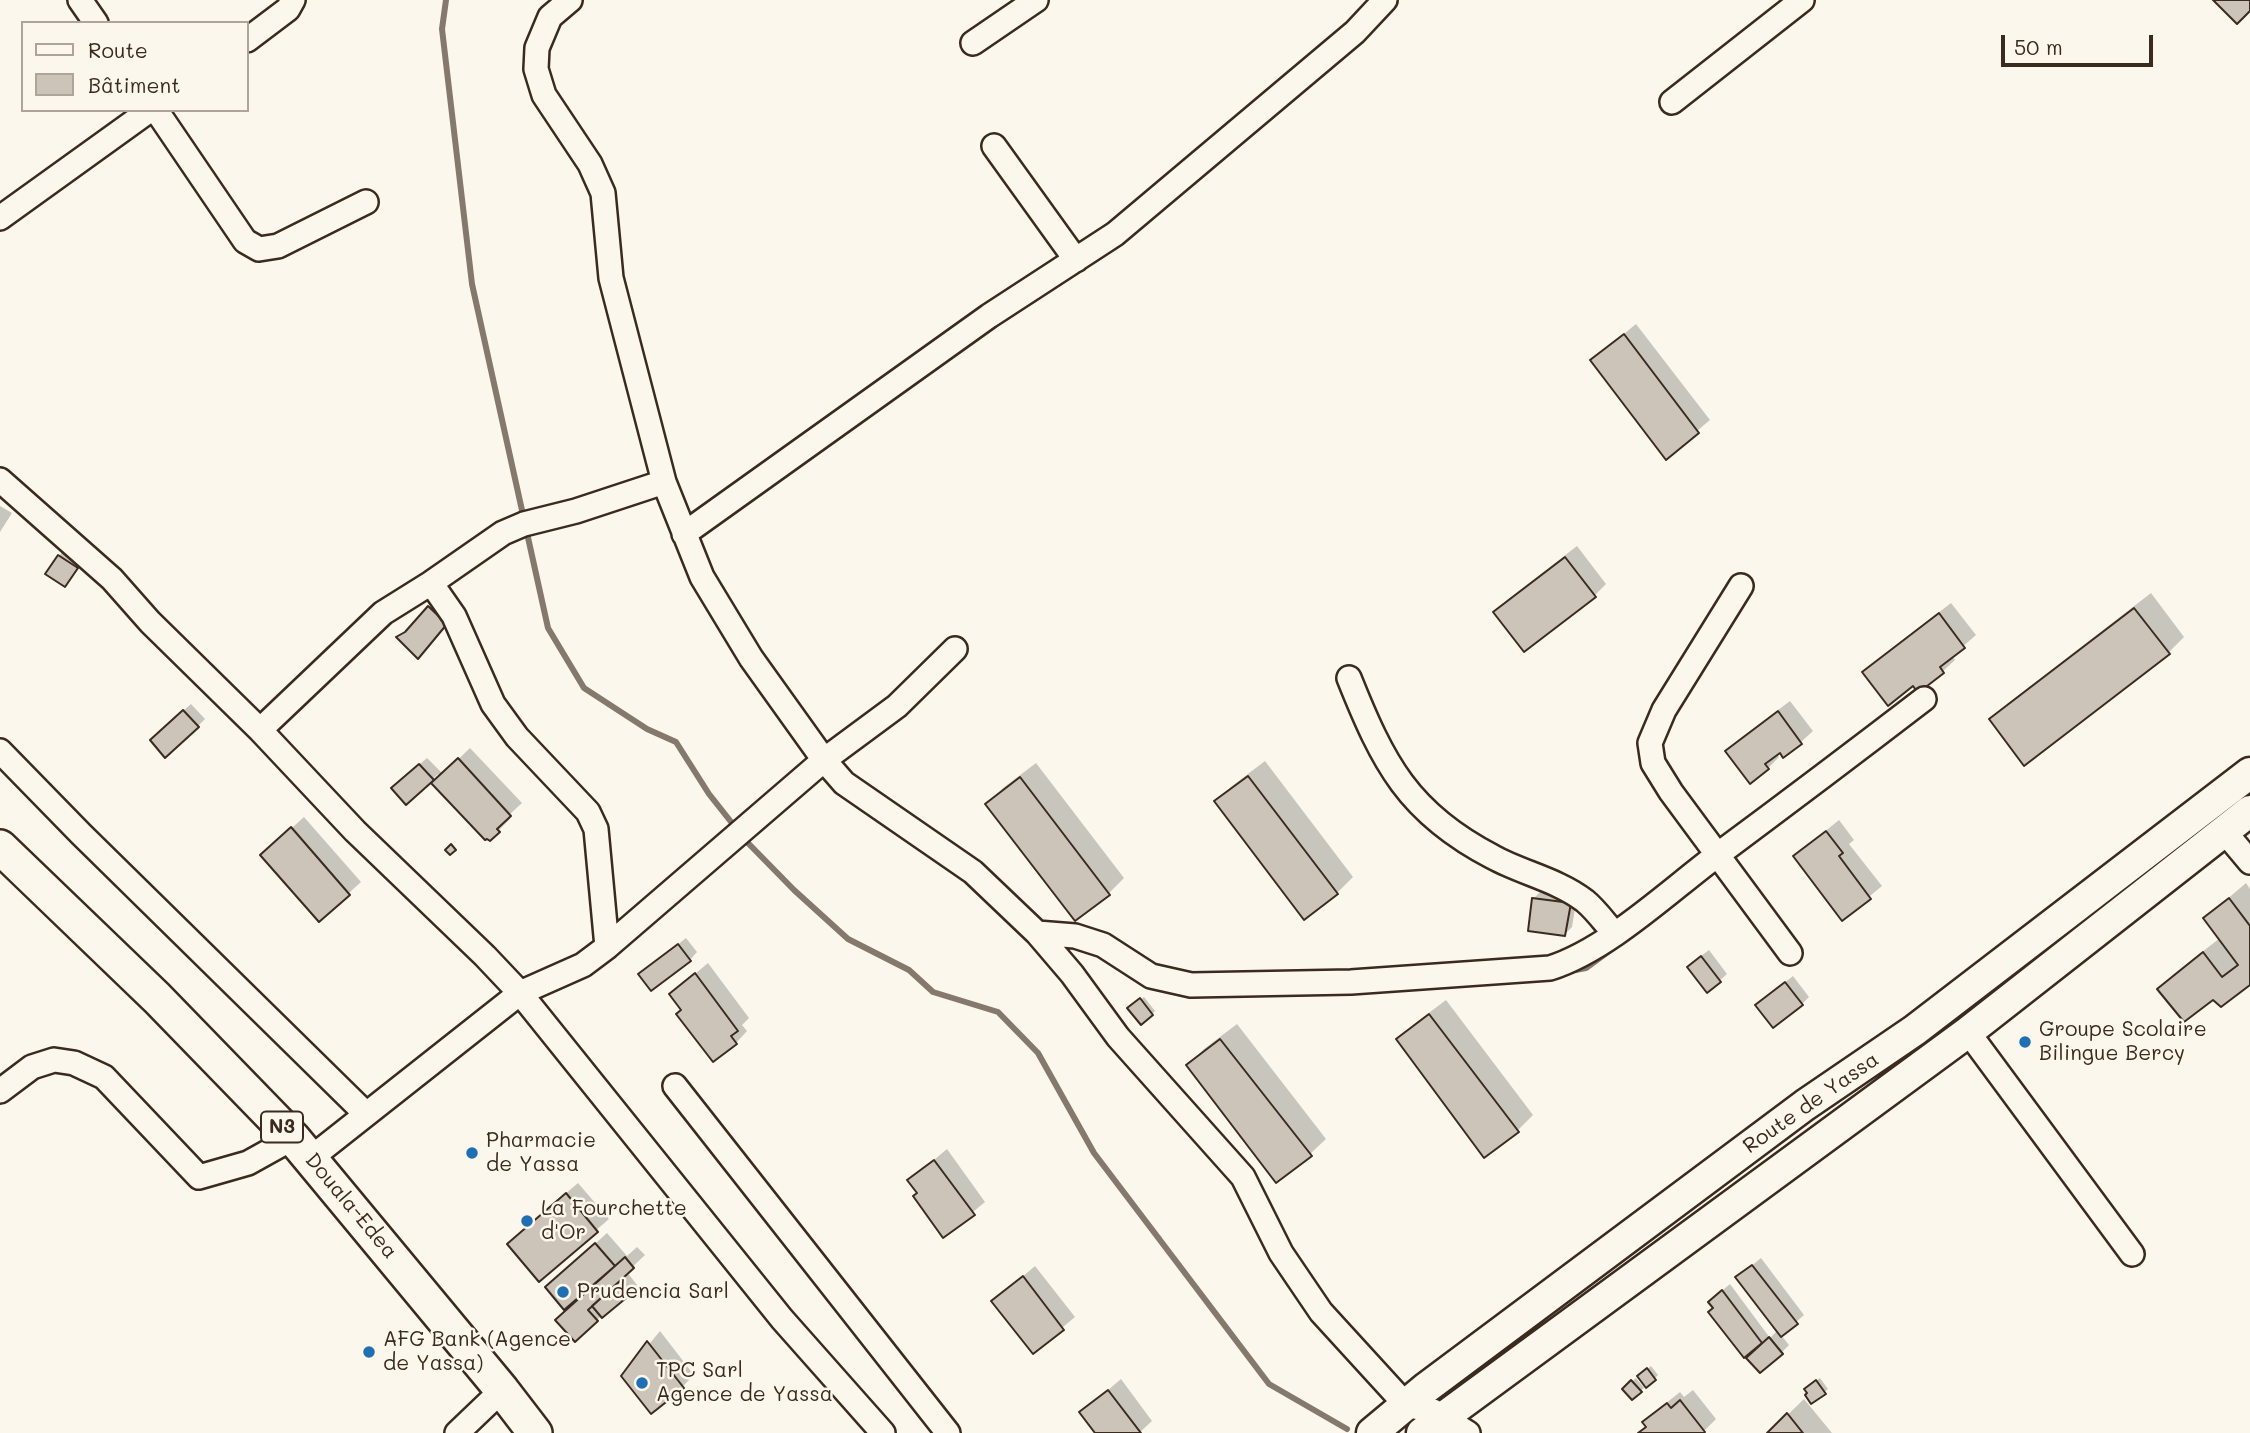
<!DOCTYPE html>
<html>
<head>
<meta charset="utf-8">
<style>
	body { margin:0 }
	#map { position:relative; width:2250px; height:1433px; overflow:hidden; background:#fbf7ec; font-family:Mali,sans-serif }
	canvas { display:block }
	.legend { position:absolute; left:21px; top:21px; width:228px; height:91px; box-sizing:border-box; background:#fbf7ec; border:2px solid #aea59a; margin:0; padding:9px 12px; list-style:none; font-size:21px; color:#3b2a1e }
	.legend li { display:flex; align-items:center; gap:14px; height:35px }
	.legend b { width:35px; border:2px solid #aea59a }
	.scale { position:absolute; left:2001px; top:35px; width:152px; height:32px; box-sizing:border-box; border:4px solid #3b2a1e; border-top:0; padding-left:9px; font-size:21px; line-height:24px; white-space:nowrap; color:#3b2a1e; -webkit-text-stroke:5px #fbf7ec; paint-order:stroke }
</style>
</head>
<body>
<div id="map">
<canvas width="2250" height="1433"></canvas>
<ul class="legend">
<li><b style="height:9px;background:#fbf7ec"></b>Route</li>
<li><b style="height:19px;background:#ccc4b9"></b>Bâtiment</li>
</ul>
<div class="scale">50 m</div>
</div>
<script>
const c = document.querySelector('canvas').getContext('2d');
c.lineJoin = 'round';
function paint(path, color) {
  c.fillStyle = color;
  c.fill(path, 'evenodd');
}
function trace(path, color, width, dash) {
  c.strokeStyle = color;
  c.lineWidth = width;
  c.lineCap = dash ? 'butt' : 'round';
  c.setLineDash(dash || []);
  c.stroke(path);
}
function label(font, color, halo, rows, align = 'center') {
  c.font = font + ' Mali,sans-serif';
  c.lineWidth = 5;
  c.setLineDash([]);
  c.textBaseline = 'middle';
  c.strokeStyle = halo;
  c.fillStyle = color;
  for (const [text, x, y, turn = 0] of rows) {
    c.save();
    c.translate(x, y);
    c.rotate((+turn || 0) * Math.PI / 180);
    c.textAlign = isNaN(turn) ? turn : align;
    if (halo) c.strokeText(text, 0, 0);
    c.fillText(text, 0, 0);
    c.restore();
  }
}
const shadow = new Path2D(`
	M1636,324L1710,420L1666,457L1592,360Z
	M0,506L12,513L0,532Z
	M1577,546L1606,584L1594,596L1495,612L1507,600Z
	M66,548L84,560L65,585L59,556Z
	M2151,593L2184,637L2169,652L1991,720L2007,704Z
	M437,599L453,616L425,649L398,637L413,626Z
	M1951,603L1976,635L1952,656L1955,660L1943,671L1919,690L1914,684L1865,672L1876,661Z
	M1790,701L1813,731L1801,742L1784,755L1780,750L1776,753L1779,757L1768,768L1727,752L1738,740Z
	M191,704L205,719L198,726L159,732Z
	M470,748L522,803L508,816L510,819L490,839L438,774L407,802L401,780L427,758L443,774Z
	M1265,761L1353,877L1337,893L1216,801L1232,786Z
	M1036,763L1124,878L1109,893L988,804L1003,788Z
	M304,817L361,882L319,920L274,844Z
	M1839,820L1854,840L1849,844L1882,886L1842,919L1795,856Z
	M2246,883L2250,889V982L2214,997L2159,989L2175,973L2220,938L2205,918Z
	M1541,891L1577,896L1572,927L1565,934L1534,898Z
	M686,938L697,952L690,960L641,974Z
	M1709,950L1727,974L1719,981L1697,959Z
	M708,963L749,1018L742,1025L747,1031L736,1043L683,1010L671,994Z
	M1793,976L1809,997L1802,1004L1757,1005Z
	M1144,997L1155,1011L1152,1014L1133,1005Z
	M1446,1000L1533,1115L1517,1131L1399,1039L1414,1024Z
	M1237,1024L1326,1139L1310,1154L1189,1065L1204,1049Z
	M947,1149L985,1202L944,1236L910,1180Z
	M578,1183L609,1219L539,1280L521,1232Z
	M607,1233L627,1256L637,1247L645,1255L627,1272L637,1285L575,1339L567,1310L547,1287Z
	M1761,1258L1804,1315L1781,1335L1789,1345L1782,1352L1755,1351L1745,1355L1715,1308L1718,1294L1730,1284L1770,1338L1778,1330L1738,1277Z
	M1035,1266L1075,1317L1033,1352L994,1301Z
	M660,1331L694,1375L683,1386L623,1376Z
	M1651,1366L1658,1375L1647,1386L1639,1377Z
	M1636,1378L1644,1388L1632,1398L1624,1389Z
	M1820,1378L1828,1389L1812,1402L1809,1386Z
	M1121,1379L1152,1421L1139,1433H1097L1081,1413Z
	M1693,1390L1716,1419L1704,1431L1701,1433H1640L1647,1426L1645,1422L1656,1411L1680,1392L1684,1397Z
	M1804,1399L1832,1433H1769Z`);
const stream = new Path2D(`
	M446,0L442,29L472,284L548,628L584,688L647,729L676,742L709,794L747,842L794,890L848,939L909,970L933,992L998,1012L1038,1053L1094,1153L1269,1384L1347,1429
	M1565,972L1586,968L1616,946`);
const building = new Path2D(`
	M2213,0H2250V11L2237,24Z
	M1624,334L1699,433L1666,460L1590,360Z
	M58,555L78,568L65,587L45,574Z
	M1565,557L1596,597L1524,652L1493,612Z
	M428,606L447,624L418,659L396,637L405,632Z
	M2134,608L2170,654L2024,766L1989,719Z
	M1939,613L1965,648L1940,667L1944,673L1918,693L1913,686L1888,706L1862,672Z
	M183,710L199,727L165,758L150,740Z
	M1778,711L1802,744L1783,758L1780,753L1765,764L1769,769L1750,784L1725,751Z
	M458,758L511,816L497,829L500,832L490,841L487,839L485,840L431,783Z
	M419,764L434,780L406,805L391,788Z
	M1248,776L1338,894L1304,920L1214,801Z
	M1020,777L1110,895L1075,921L985,804Z
	M291,827L350,895L319,922L260,855Z
	M1826,831L1843,853L1839,856L1871,899L1842,921L1793,856Z
	M451,844L456,850L450,855L445,850Z
	M1532,898L1571,903L1565,936L1528,931Z
	M2229,898L2250,926V985L2221,1007L2213,1000L2184,1022L2157,989L2203,952L2222,977L2238,965L2203,918Z
	M678,944L691,961L651,991L638,974Z
	M1701,956L1721,982L1707,993L1687,967Z
	M695,973L738,1031L731,1036L737,1044L713,1062L676,1014L681,1010L669,994Z
	M1785,982L1803,1005L1773,1028L1755,1005Z
	M1140,998L1153,1015L1141,1025L1127,1008Z
	M1429,1014L1519,1132L1484,1158L1396,1039Z
	M1220,1039L1312,1156L1276,1183L1186,1065Z
	M934,1160L975,1215L943,1238L913,1196L917,1193L907,1180Z
	M566,1193L598,1232L539,1282L507,1244Z
	M595,1243L615,1266L564,1310L545,1287Z
	M625,1257L634,1268L588,1310L598,1321L575,1342L555,1320Z
	M1752,1265L1798,1324L1781,1337L1735,1277Z
	M1023,1276L1064,1330L1033,1354L991,1301Z
	M620,1281L631,1294L602,1318L592,1306Z
	M1722,1290L1762,1343L1744,1358L1708,1312L1713,1308L1708,1302Z
	M1769,1337L1783,1354L1760,1373L1746,1358Z
	M647,1341L684,1388L651,1414L621,1376Z
	M1647,1368L1656,1380L1646,1388L1637,1376Z
	M1631,1380L1642,1392L1632,1400L1622,1389Z
	M1816,1380L1826,1394L1811,1404L1805,1395L1807,1393L1804,1389Z
	M1108,1390L1141,1433H1095L1079,1412Z
	M1680,1400L1705,1432L1704,1433H1638L1646,1427L1642,1422L1667,1403L1671,1408Z
	M1787,1413L1803,1433H1767Z`);
const minor = new Path2D(`
	M80,0L96,23
	M570,0L550,17L537,48L536,69L544,95L590,164L603,193L611,278L664,482L702,577L751,658L824,760L844,783L973,872L1037,933L1072,974L1118,1037L1243,1177L1281,1253L1321,1312L1406,1405L1433,1411L1468,1433
	M247,40L288,9L293,0
	M973,43L1036,0
	M1672,102L1802,0
	M156,110L245,241L259,249L278,246L366,202
	M994,146L1076,260
	M0,218L150,110
	M0,480L112,579L150,622L260,730L355,831L485,956L520,993L782,1319L883,1433
	M684,534L989,316L1115,234L1355,32L1385,0
	M431,583L454,616L493,704L517,737L588,812L596,829L607,947
	M1741,586L1664,710L1650,743L1653,763L1671,792L1790,953
	M1349,678C1383,763 1408,813 1493,857C1522,873 1558,880 1585,901C1596,910 1605,923 1614,933
	M260,730L383,613L431,583L503,533L524,524L576,511L664,482
	M0,751L81,834L365,1113
	M2224,831L2250,862
	M1037,933L1075,936L1103,945L1151,976L1191,985L1351,982L1550,968C1607,950 1668,892 1716,856C1786,804 1855,752 1924,699
	M1968,1032L2132,1254
	M675,1086L948,1433
	M0,1091L32,1067L54,1060L74,1063L104,1077L199,1177L248,1163L293,1138
	M311,1158L520,993L583,965L607,947L824,760L897,706L955,649
	M457,1433L502,1390`);
const major = new Path2D(`
	M1372,1433L1426,1388L1805,1105L1915,1030L2250,773
	M1422,1433L1968,1032L2250,811`);
const highway = new Path2D(`
	M0,847L157,998L293,1138L502,1390L535,1433`);
const markers = [
	[2025,1042,7,"#1f6fb2"],
	[472,1153,7,"#1f6fb2"],
	[527,1221,7,"#1f6fb2"],
	[563,1292,7,"#1f6fb2"],
	[369,1352,7,"#1f6fb2"],
	[642,1383,7,"#1f6fb2"]
];
const shields = [
	[282,1127,42]
];
const shieldNames = [
	["N3",282,1127]
];
const poiNames = [
	["Groupe Scolaire",2039,1030],
	["Bilingue Bercy",2039,1054],
	["Pharmacie",486,1141],
	["de Yassa",486,1165],
	["La Fourchette",541,1209],
	["d'Or",541,1233],
	["Prudencia Sarl",577,1292],
	["AFG Bank (Agence",383,1340],
	["de Yassa)",383,1364],
	["TPC Sarl",656,1371],
	["Agence de Yassa",656,1395]
];
const streetNames = [
	["Route de Yassa",1811,1103,-35],
	["Douala-Edea",351,1206,50]
];
paint(shadow, '#0003');
trace(stream, '#85796d', 6);
paint(building, '#ccc4b9');
trace(building, '#3b2a1e', 2);
trace(minor, '#3b2a1e', 28);
trace(major, '#3b2a1e', 35);
trace(highway, '#3b2a1e', 38);
trace(minor, '#fbf7ec', 23);
trace(major, '#fbf7ec', 30);
trace(highway, '#fbf7ec', 33);
for (const [x, y, r, color] of markers) {
  const dot = new Path2D();
  dot.arc(x, y, r, 0, 2 * Math.PI);
  c.fillStyle = color;
  c.fill(dot);
  trace(dot, '#fbf7ec', 2.5);
}
for (const [x, y, w] of shields) {
  const box = new Path2D();
  box.roundRect(x - w / 2, y - 15.5, w, 31, 5);
  c.fillStyle = '#fbf7ec';
  c.fill(box);
  trace(box, '#3b2a1e', 2);
}
label('bold 19px', '#3b2a1e', null, shieldNames);
label('21px', '#3b2a1e', '#fbf7ec', poiNames, 'left');
label('21px', '#3b2a1e', '#fbf7ec', streetNames);
</script>
</body>
</html>
